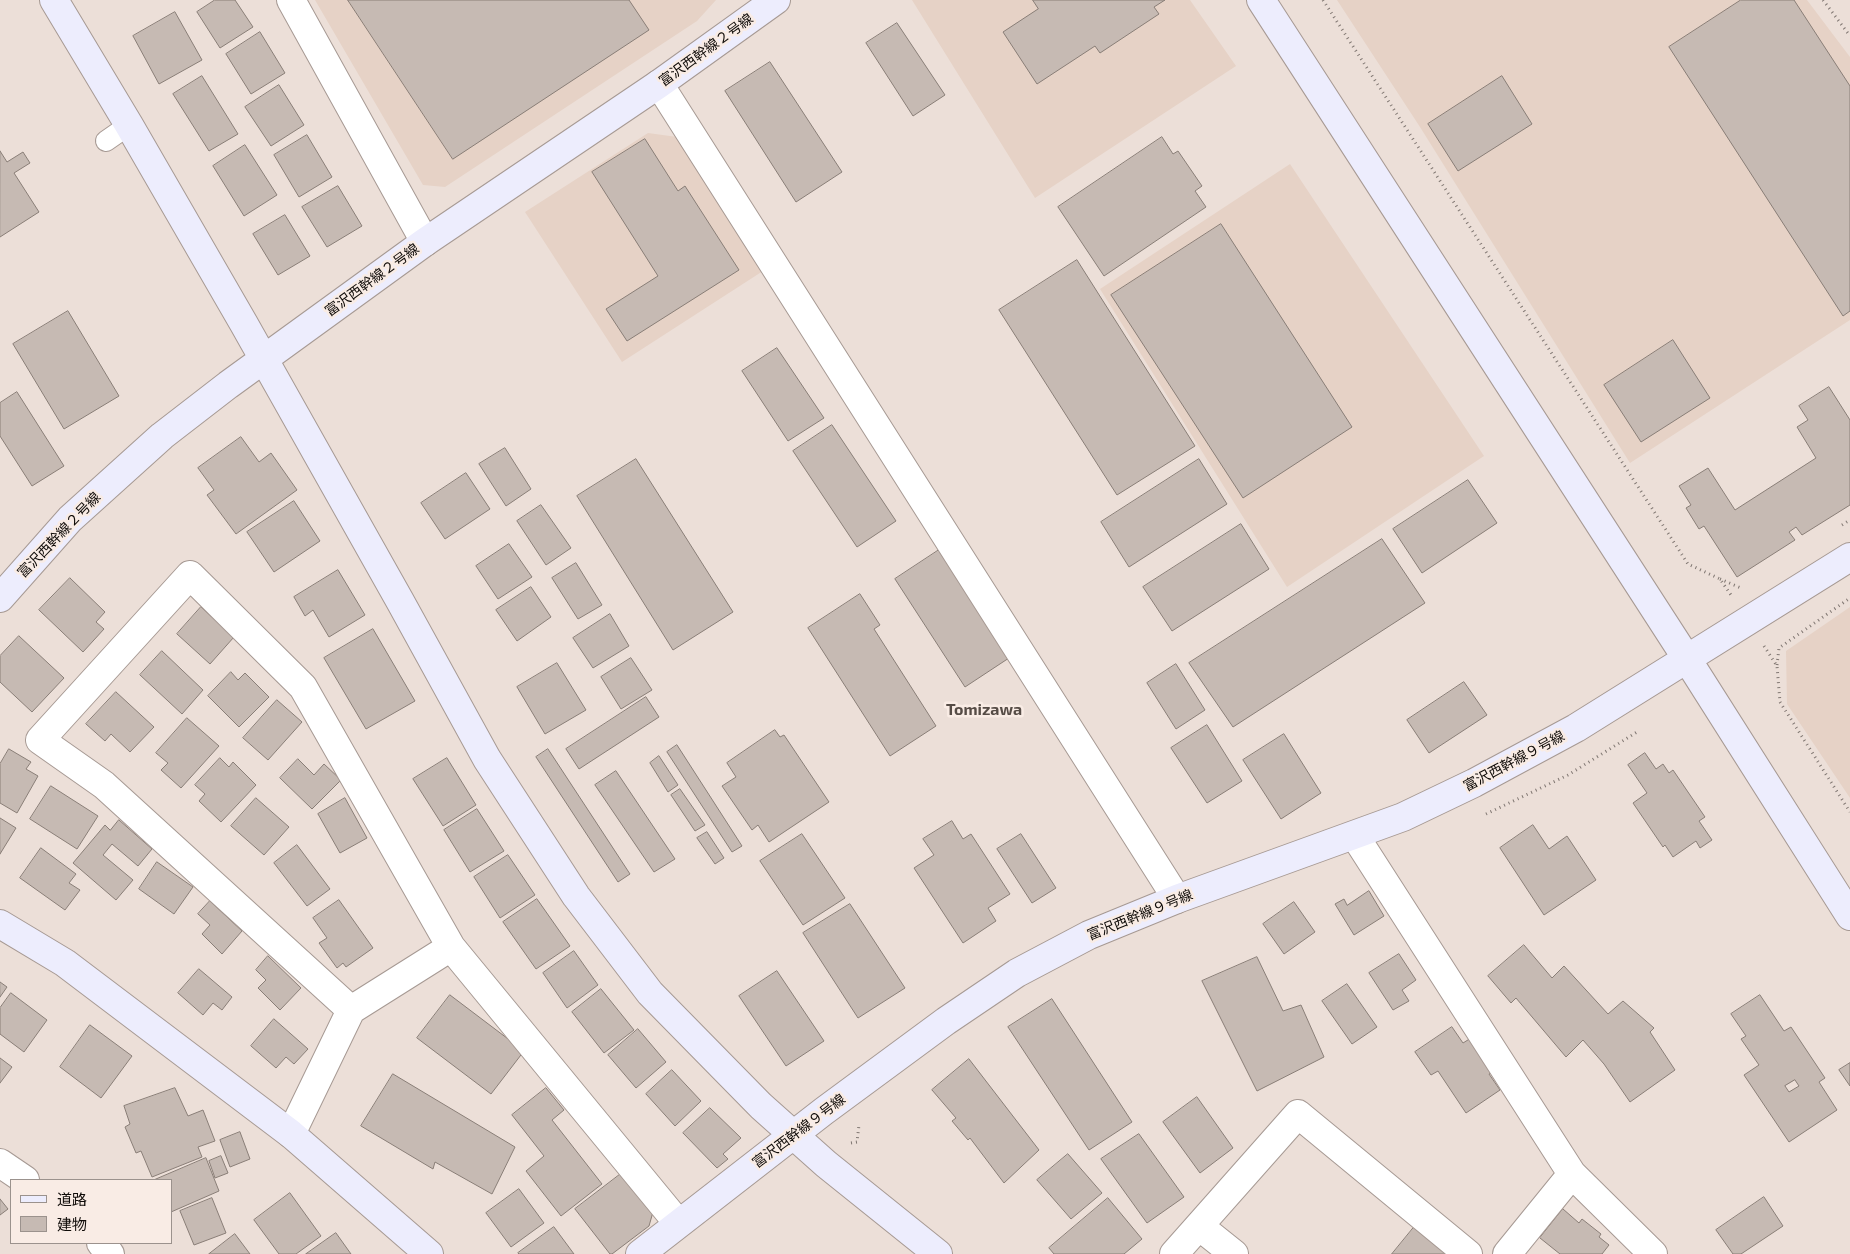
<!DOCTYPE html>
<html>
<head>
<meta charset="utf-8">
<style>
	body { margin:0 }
	#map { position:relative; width:1850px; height:1254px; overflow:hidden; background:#ecdfd8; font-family:"Exo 2","Noto Sans JP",sans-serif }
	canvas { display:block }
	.legend { position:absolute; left:10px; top:1179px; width:162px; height:65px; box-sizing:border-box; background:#f9ece5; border:1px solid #9b928d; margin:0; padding:6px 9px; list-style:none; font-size:15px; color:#0f0b08 }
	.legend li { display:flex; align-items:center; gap:10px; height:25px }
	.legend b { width:25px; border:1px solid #9b928d }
</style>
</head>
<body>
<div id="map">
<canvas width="1850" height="1254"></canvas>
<ul class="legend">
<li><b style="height:6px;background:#ededfd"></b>道路</li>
<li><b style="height:14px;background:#c6bab3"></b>建物</li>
</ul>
</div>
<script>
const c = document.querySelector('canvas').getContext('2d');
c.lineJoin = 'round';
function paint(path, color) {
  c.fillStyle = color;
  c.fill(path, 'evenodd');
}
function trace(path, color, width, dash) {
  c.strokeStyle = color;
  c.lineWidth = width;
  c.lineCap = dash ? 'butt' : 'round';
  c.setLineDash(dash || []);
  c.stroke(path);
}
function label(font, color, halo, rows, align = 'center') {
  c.font = font + ' "Exo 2","Noto Sans JP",sans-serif';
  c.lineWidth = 5;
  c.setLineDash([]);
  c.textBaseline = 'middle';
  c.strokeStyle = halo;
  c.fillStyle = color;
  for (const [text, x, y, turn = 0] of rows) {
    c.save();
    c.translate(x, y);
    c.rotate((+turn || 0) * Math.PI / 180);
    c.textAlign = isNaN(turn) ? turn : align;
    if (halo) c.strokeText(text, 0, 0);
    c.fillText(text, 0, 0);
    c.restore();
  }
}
const built = new Path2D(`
	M315,0H716L697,21L445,187L423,185Z
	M912,0H1190L1236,66L1035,198Z
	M1337,0H1807L1850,57V320L1630,463L1420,127Z
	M648,133L677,137L763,271L622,362L525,212Z
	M1290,164L1484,456L1287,587L1100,289Z
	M1850,607V798L1787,704L1786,651Z`);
const building = new Path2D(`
	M215,0H235L253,27L220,48L197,12Z
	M348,0H629L649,30L453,159Z
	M1033,0H1165L1154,7L1159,14L1100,53L1095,46L1037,84L1003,32L1038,9Z
	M1741,0H1794L1850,86V311L1843,316L1669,47Z
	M175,12L202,60L159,84L133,36Z
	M897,23L945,95L913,116L866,43Z
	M260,32L285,73L251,94L226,54Z
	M770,62L842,172L796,202L725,91Z
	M202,76L238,134L209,151L173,94Z
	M1502,76L1532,124L1458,171L1428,124Z
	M279,85L304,125L271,146L245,107Z
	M307,135L332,177L299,197L274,155Z
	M1162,137L1173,154L1178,151L1202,186L1195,191L1206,207L1104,276L1058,207Z
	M645,139L678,191L685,186L739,270L627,341L606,309L658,276L592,172Z
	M245,145L277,195L244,216L213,166Z
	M0,151L7,162L23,152L30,163L14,173L39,212L0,237Z
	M338,186L362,226L327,247L302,207Z
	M285,215L310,256L278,275L253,234Z
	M1221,224L1352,427L1243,498L1111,295Z
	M1077,260L1195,446L1117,495L999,310Z
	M68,311L119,396L64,429L13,344Z
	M1673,340L1710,398L1641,442L1604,385Z
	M777,348L824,418L788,441L742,371Z
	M1829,387L1850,420V505L1802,535L1796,527L1789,532L1795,540L1737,577L1704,526L1699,529L1686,508L1691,505L1679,486L1708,468L1735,510L1816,458L1797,427L1808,420L1799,406Z
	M17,392L64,466L32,486L0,436V403Z
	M832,425L896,521L857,547L793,451Z
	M241,437L259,462L271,453L297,490L236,534L207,495L214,490L198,468Z
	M505,448L531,489L506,506L479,464Z
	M636,459L733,612L673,650L577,496Z
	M1199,459L1227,504L1129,567L1101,522Z
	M466,473L490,509L445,539L421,503Z
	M1468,480L1497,523L1422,573L1393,529Z
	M294,501L320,541L274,572L247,532Z
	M541,505L571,548L546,565L517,521Z
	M1241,524L1269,569L1172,631L1143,587Z
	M1382,539L1425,603L1233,727L1189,663Z
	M509,544L532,577L498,599L476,566Z
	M939,550L1009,658L965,687L895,579Z
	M576,563L602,605L578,619L552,578Z
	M338,570L365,615L329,637L313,610L305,616L294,597Z
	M70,578L105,612L96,622L104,629L83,652L39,610Z
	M531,587L551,617L517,641L496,610Z
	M860,594L880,625L874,629L936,726L890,756L808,628Z
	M201,607L234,637L210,664L177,634Z
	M610,614L629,646L593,668L573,638Z
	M373,629L415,701L366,729L324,658Z
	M19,636L64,678L32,712L0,682V656Z
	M162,651L203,690L182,714L140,675Z
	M631,658L652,690L621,709L601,677Z
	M557,663L586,710L545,734L517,687Z
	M1176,664L1205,710L1176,729L1147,683Z
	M231,672L238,680L245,673L269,697L239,727L208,696Z
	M1464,682L1487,715L1429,753L1407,720Z
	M116,692L154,727L130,752L111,734L105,741L86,724Z
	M646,697L659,717L579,769L566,749Z
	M277,700L302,722L268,760L243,738Z
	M187,718L219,746L181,788L161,770L168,763L156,753Z
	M1207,725L1242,781L1207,803L1171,748Z
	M775,730L780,737L784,735L829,802L769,842L758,825L752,830L722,786L736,777L727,763Z
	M1284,734L1321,793L1281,819L1243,760Z
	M677,745L742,846L732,852L667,752Z
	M9,749L31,762L26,769L38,776L17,813L0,803V764Z
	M548,749L630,874L618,882L536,757Z
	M1645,753L1656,769L1663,764L1669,773L1673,770L1705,817L1699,821L1712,840L1700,848L1696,841L1673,857L1665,845L1663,847L1633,803L1647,793L1628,765Z
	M659,756L678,785L668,792L650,763Z
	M220,758L229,767L233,762L256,785L221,822L199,801L205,794L195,785Z
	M447,758L476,805L443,826L413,779Z
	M298,759L314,775L324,764L341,780L312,809L280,778Z
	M616,771L675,859L654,872L595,785Z
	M51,786L98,816L77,849L30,819Z
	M680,789L705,825L695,831L671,795Z
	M256,798L289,827L264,855L231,826Z
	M345,798L367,838L340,853L318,814Z
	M477,809L504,851L470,872L444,830Z
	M0,818L16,828L0,854Z
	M119,820L152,849L138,866L112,844L103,855L133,880L116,900L73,863L105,825L110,830Z
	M952,821L963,839L971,834L1010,894L988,908L996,921L963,943L914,868L934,855L923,839Z
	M1533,825L1549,849L1567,836L1596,880L1544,915L1500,848Z
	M707,832L724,858L715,864L697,838Z
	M802,834L845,898L803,925L760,861Z
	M1021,834L1056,888L1032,903L997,849Z
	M297,845L330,889L307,906L274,863Z
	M41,848L76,874L69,883L80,890L65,910L20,878Z
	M508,855L535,895L500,918L474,877Z
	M157,862L193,887L174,914L139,889Z
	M1369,891L1384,916L1354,935L1335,904L1344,899L1347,905Z
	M537,899L570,946L536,969L503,922Z
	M339,900L373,948L346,967L343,963L337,968L319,943L327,938L313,918Z
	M210,901L242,931L222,954L202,934L210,925L198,914Z
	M1294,902L1315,932L1284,954L1263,924Z
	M850,904L905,988L858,1018L803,933Z
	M1524,945L1552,978L1564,966L1608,1014L1623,1001L1654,1028L1650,1032L1675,1070L1630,1102L1604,1064L1583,1040L1566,1057L1516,998L1511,1003L1488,976Z
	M574,951L598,985L567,1008L543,973Z
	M1399,954L1416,980L1402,990L1409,1001L1393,1010L1369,973Z
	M268,956L301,988L280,1010L258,988L266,980L256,970Z
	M1257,957L1283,1011L1301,1005L1324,1057L1257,1091L1202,981Z
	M199,969L232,997L222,1010L213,1003L203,1015L178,993Z
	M777,971L824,1041L786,1066L739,996Z
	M0,982L7,987L0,997Z
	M1347,984L1377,1027L1352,1044L1322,1001Z
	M601,989L634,1030L604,1053L572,1012Z
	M11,993L47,1020L24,1052L0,1034V1008Z
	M450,995L524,1051L491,1094L417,1038Z
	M1760,995L1784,1031L1791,1027L1825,1078L1819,1082L1837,1110L1789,1142L1744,1075L1759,1065L1741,1039L1746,1036L1731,1014ZM1795,1080L1799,1086L1789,1092L1785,1086Z
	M1052,999L1132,1122L1089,1150L1008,1027Z
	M274,1019L308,1049L294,1064L286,1057L276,1068L251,1046Z
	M90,1025L132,1056L101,1098L60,1067Z
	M1452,1027L1463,1043L1471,1038L1494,1071L1489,1074L1500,1090L1466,1113L1438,1071L1431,1075L1415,1052Z
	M638,1029L666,1062L636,1088L608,1055Z
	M0,1058L12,1067L0,1083Z
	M969,1059L1039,1150L1004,1183L970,1138L968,1140L952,1121L956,1118L932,1090Z
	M1850,1063V1086L1839,1070Z
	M672,1070L701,1101L675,1126L646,1094Z
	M393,1074L515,1147L492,1194L435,1162L433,1169L361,1126Z
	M175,1088L188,1116L203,1110L215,1141L198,1147L202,1157L152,1177L141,1151L136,1153L125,1127L130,1124L124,1106Z
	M546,1088L564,1110L552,1120L602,1184L561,1216L526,1171L544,1156L512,1115Z
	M1197,1097L1233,1148L1200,1173L1163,1122Z
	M710,1108L741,1138L723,1154L728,1159L717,1168L683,1133Z
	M240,1132L250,1159L230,1167L220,1140Z
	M1139,1134L1184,1197L1147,1223L1101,1159Z
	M1068,1154L1102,1193L1071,1219L1037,1180Z
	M221,1156L228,1173L215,1178L209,1161Z
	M206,1158L219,1191L171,1212V1180H154Z
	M622,1173L653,1212L649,1226L612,1254H610L575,1209Z
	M519,1189L544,1223L511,1247L486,1213Z
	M290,1193L321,1236L296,1254H279L254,1220Z
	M1764,1197L1783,1226L1741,1254H1733L1716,1230Z
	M212,1198L226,1233L194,1245L180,1211Z
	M1108,1198L1142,1239L1124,1254H1054L1049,1248Z
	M0,1199L8,1209L0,1215Z
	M1563,1209L1579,1223L1582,1219L1601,1234L1599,1237L1609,1245L1602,1254H1560L1540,1238Z
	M1415,1226L1448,1254H1392Z
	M554,1227L574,1254H519L518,1253Z
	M336,1233L351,1254H306Z
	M235,1234L250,1254H209Z`);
const path = new Path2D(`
	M1323,0L1688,564L1720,579L1731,595
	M1823,0L1850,36
	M1842,525L1850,520
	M1720,579L1741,588
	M1764,646L1777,666L1780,702L1850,812
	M1777,665L1779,648L1850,598
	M1486,814L1568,775L1637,732
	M851,1143L857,1142L859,1125`);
const lane = new Path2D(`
	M106,141L129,125`);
const street = new Path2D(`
	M291,0L425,242
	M659,84L1177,899
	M1355,836L1572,1174L1653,1254
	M351,1010L451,947
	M291,1134L351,1010L104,785L40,740L190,575L303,687L451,947L678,1223
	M0,1163L25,1180
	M1199,1226L1234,1254
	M101,1243L110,1254
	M1174,1254L1298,1114L1468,1254
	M1507,1254L1572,1174`);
const secondary = new Path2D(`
	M54,0L129,125L244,324L400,601L487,759L576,896L650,993L761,1106L826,1164L938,1254
	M1261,0L1687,659L1850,916
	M0,598L70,519L162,436L228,385L425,242L659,84L776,0
	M0,924L65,963L291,1134L429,1254
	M640,1254L824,1111L946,1021L1017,973L1089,935L1177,899L1403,817L1474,783L1576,728L1850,557`);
const streetNames = [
	["富沢西幹線２号線",706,50,-36],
	["富沢西幹線２号線",372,280,-36],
	["富沢西幹線２号線",59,535,-46],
	["富沢西幹線９号線",1514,761,-28],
	["富沢西幹線９号線",1140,915,-22],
	["富沢西幹線９号線",799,1131,-37]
];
const quarterNames = [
	["Tomizawa",984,710]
];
paint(built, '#e6d2c6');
paint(building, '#c6bab3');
trace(building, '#897e77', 1);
trace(lane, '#a69993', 22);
trace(street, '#a69993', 30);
trace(secondary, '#a69993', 30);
trace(path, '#807772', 3, [1, 4]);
trace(lane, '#fff', 20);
trace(street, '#fff', 28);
trace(secondary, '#ededfd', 28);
label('14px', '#0f0b08', '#f9ece5', streetNames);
label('bold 16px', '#564c46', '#f9ece5', quarterNames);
</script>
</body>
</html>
